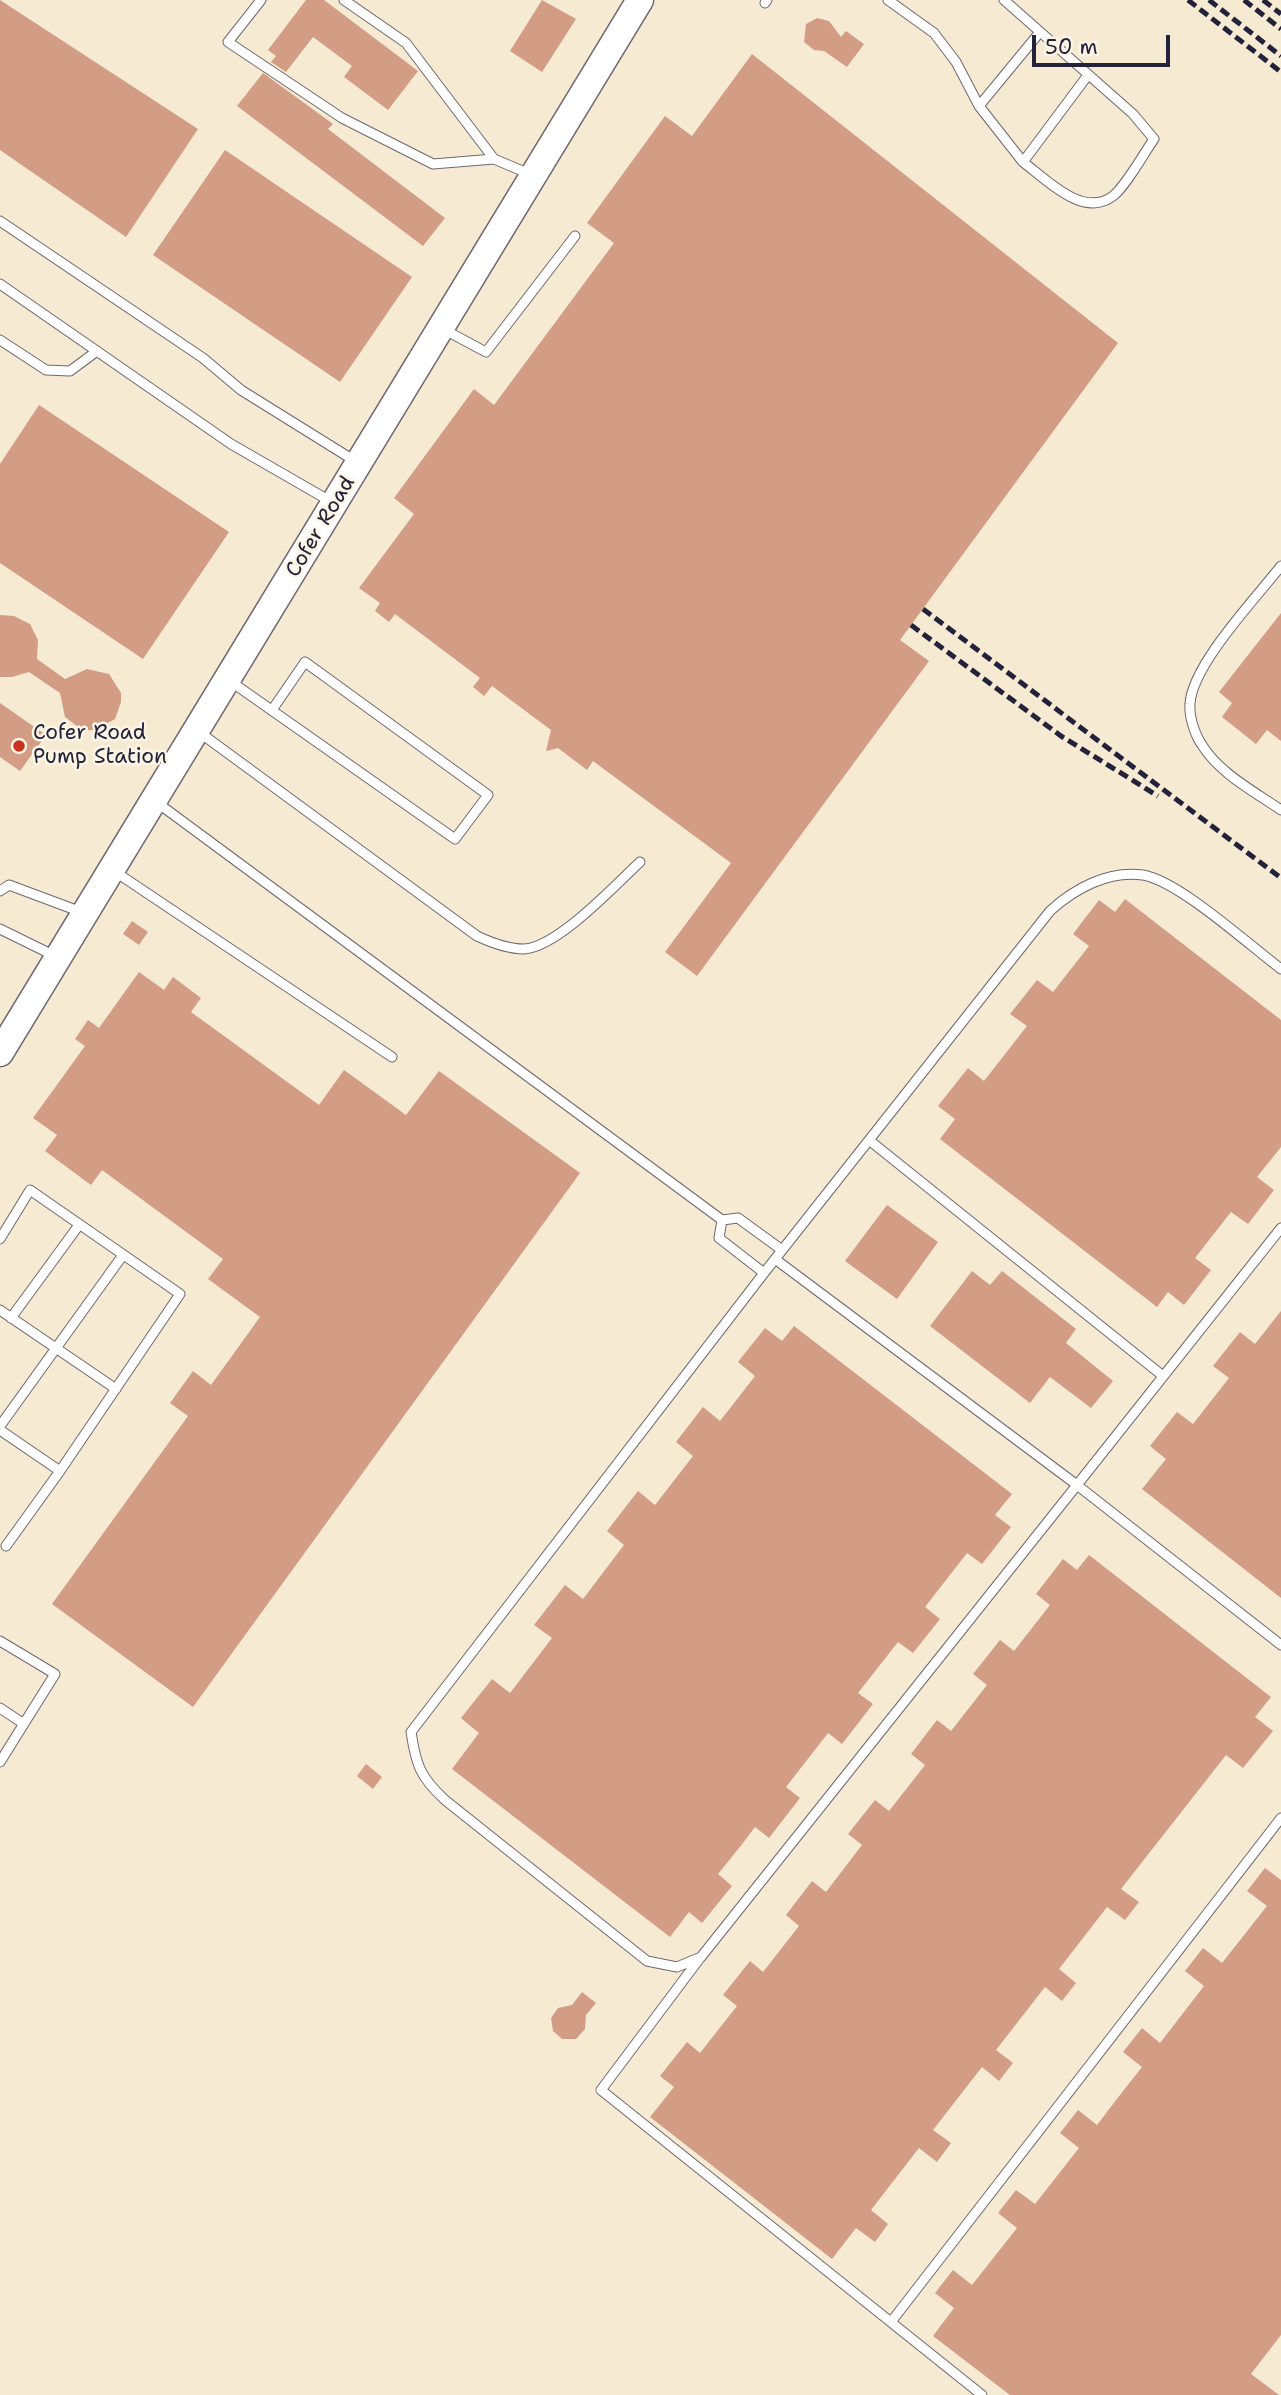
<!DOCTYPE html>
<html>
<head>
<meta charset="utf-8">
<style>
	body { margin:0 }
	#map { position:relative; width:1281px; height:2395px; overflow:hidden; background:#f7ead3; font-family:"Shantell Sans",sans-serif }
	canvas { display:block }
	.scale { position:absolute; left:1032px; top:35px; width:138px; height:32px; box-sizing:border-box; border:4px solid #22223b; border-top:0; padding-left:9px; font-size:21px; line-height:24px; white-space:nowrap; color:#22223b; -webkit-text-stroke:5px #fcf5e5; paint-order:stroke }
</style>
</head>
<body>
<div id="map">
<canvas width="1281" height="2395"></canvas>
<div class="scale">50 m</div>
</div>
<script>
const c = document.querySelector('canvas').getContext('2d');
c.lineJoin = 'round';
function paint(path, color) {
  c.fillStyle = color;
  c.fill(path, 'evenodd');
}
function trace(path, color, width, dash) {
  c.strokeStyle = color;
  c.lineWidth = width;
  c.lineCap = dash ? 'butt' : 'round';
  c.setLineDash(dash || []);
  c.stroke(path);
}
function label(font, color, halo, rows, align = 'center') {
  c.font = font + ' "Shantell Sans",sans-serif';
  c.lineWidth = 5;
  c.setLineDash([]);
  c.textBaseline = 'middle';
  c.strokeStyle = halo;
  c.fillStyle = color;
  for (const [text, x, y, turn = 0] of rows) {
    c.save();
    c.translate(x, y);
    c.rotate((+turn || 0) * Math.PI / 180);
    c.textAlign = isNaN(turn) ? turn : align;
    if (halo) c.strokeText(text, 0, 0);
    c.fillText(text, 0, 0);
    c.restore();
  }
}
const building = new Path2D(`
	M0,0L198,129L126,237L0,150Z
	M306,0H324L418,71L388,110L344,77L352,66L313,37L286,72L271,62L276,56L268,50Z
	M542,0L576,19L542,72L510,51Z
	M817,18L829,21L841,37L846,31L864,44L847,67L824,51L814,50L804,42L806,24Z
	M752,54L1118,343L900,640L929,661L697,976L665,952L731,863L593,761L587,770L558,748L546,751L551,730L492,686L484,696L473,687L480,678L395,614L389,622L375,611L380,603L359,588L414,514L394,498L474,389L494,405L614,243L587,223L665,116L692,136Z
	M263,73L333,124L328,129L445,218L423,246L237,106Z
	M225,150L412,277L340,382L153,255Z
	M39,405L229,532L143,659L0,563V464Z
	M1281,613V741L1267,730L1256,744L1222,717L1232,703L1219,692Z
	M0,615L14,616L30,624L38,640L37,659L65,679L87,669L109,674L121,693V702L115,719L95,730H82L65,717L60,693L29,672L12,677H0Z
	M0,703L46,735L20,771L0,757Z
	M1125,899L1281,1020V1147L1257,1177L1274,1190L1248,1224L1231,1212L1195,1258L1211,1270L1184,1305L1168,1292L1157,1307L940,1139L955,1119L938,1106L968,1068L984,1081L1027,1026L1010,1014L1037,980L1053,992L1089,946L1073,934L1099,900L1115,912Z
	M132,921L148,932L139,945L123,934Z
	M139,972L164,990L173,977L201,998L191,1012L319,1105L344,1070L406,1115L439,1071L580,1173L193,1707L52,1604L188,1416L170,1403L193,1371L211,1385L260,1317L208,1279L223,1259L102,1170L91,1185L45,1151L57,1135L33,1118L85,1046L75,1039L88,1020L99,1028Z
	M887,1205L938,1242L897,1299L845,1261Z
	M972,1271L990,1285L1002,1271L1076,1329L1066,1343L1113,1381L1091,1408L1050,1377L1030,1403L930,1326Z
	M1281,1311V1598L1142,1489L1166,1459L1150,1446L1177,1412L1193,1424L1229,1378L1213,1366L1240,1332L1255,1344Z
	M794,1326L1012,1494L995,1515L1011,1527L982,1564L967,1553L925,1607L940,1619L913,1653L898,1642L858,1693L873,1704L842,1744L828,1733L786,1787L800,1798L769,1838L755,1827L743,1843L718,1874L732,1886L702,1923L689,1912L670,1937L452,1769L479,1733L461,1718L492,1679L510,1693L552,1638L534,1625L565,1585L583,1599L624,1545L607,1531L638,1491L655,1505L669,1487L693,1456L676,1442L703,1407L720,1421L731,1407L755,1376L738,1362L765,1328L782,1341Z
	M1089,1555L1271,1697L1255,1717L1273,1731L1243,1768L1226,1755L1121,1889L1139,1902L1125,1920L1107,1907L1059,1969L1076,1983L1062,2001L1045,1987L996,2050L1013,2063L999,2081L982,2067L933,2130L951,2143L937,2162L919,2148L871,2210L888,2224L875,2242L856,2228L832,2259L650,2117L674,2087L660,2076L687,2042L700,2053L737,2006L723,1995L750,1961L763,1972L799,1926L786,1915L812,1881L826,1892L862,1845L848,1834L875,1800L889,1811L911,1783L925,1765L911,1754L937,1720L951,1731L987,1685L973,1674L1000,1640L1014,1651L1050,1605L1036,1594L1063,1559L1077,1570Z
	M366,1764L382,1777L373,1789L357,1776Z
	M1265,1868L1281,1880V2335L1251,2374L1279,2395H1010L933,2336L954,2308L935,2293L953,2270L972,2285L1017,2228L998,2213L1016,2190L1035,2204L1079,2148L1060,2133L1078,2110L1097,2125L1120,2095L1142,2067L1123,2052L1142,2028L1160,2043L1204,1986L1185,1971L1203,1948L1222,1963L1267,1906L1247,1891Z
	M582,1992L596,2003L586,2015L585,2029L576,2039H562L553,2031L551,2018L558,2008L572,2005Z`);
const lane = new Path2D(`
	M261,0L228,42L342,118L433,164L494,159L532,175
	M344,0L406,43L494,159
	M888,0L934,33L956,62L979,106L1040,32
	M1004,0L1133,114L1154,139C1144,153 1126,186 1113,196C1083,219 1046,179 1023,162L1088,75
	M765,3L767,0
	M979,106L1023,162
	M0,221L203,358L241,390L355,461
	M0,284L231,444L330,501
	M443,329L486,352L575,236
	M0,340L46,370L70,371L97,351
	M1281,566C1256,598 1192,665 1190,704C1189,717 1195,735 1202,745C1219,773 1255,792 1281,810
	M230,681L455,839L488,795L305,662L272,710
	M199,732L477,936C492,943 508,949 524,949C558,947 615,885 640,862
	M155,801L722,1220L738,1218L782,1250
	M114,871L392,1057
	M0,891L9,885L84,913
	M0,929L57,957
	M1281,969C1249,945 1179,881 1143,875C1108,870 1074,889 1050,911L764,1273L411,1732C416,1765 420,1777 445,1800L647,1961L677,1967L701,1957L1077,1485L1281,1645
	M869,1140L1163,1376
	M722,1220L719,1238L764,1273
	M0,1239L30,1190L180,1294L60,1471L0,1430
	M775,1259L1077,1485L1281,1228
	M0,1310L116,1389
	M11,1318L79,1225
	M0,1426L123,1255
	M6,1546L60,1471
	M0,1641L55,1674L0,1762
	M0,1708L24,1724
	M700,1958L601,2090L982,2395
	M891,2322L1281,1818`);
const secondary = new Path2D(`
	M0,1053L640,0`);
const rail = new Path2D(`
	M1188,0L1281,72
	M1209,0L1281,56
	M1244,0L1281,29
	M1263,0L1281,14
	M923,609L1281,878
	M911,625L1061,736L1158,796`);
const markers = [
	[19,746,7,"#c8321e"]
];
const streetNames = [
	["Cofer Road",321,527,-59]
];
const poiNames = [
	["Cofer Road",33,734],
	["Pump Station",33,758]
];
paint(building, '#d29c85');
trace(lane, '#6d6870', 11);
trace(secondary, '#6d6870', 29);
trace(lane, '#fff', 9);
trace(secondary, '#fff', 26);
trace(rail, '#22223b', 5, [10, 5]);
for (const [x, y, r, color] of markers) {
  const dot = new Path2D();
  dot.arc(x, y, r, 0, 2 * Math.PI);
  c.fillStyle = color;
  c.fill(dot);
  trace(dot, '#fcf5e5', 2.5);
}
label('21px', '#22223b', '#fcf5e5', streetNames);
label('21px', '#22223b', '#fcf5e5', poiNames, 'left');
</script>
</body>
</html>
